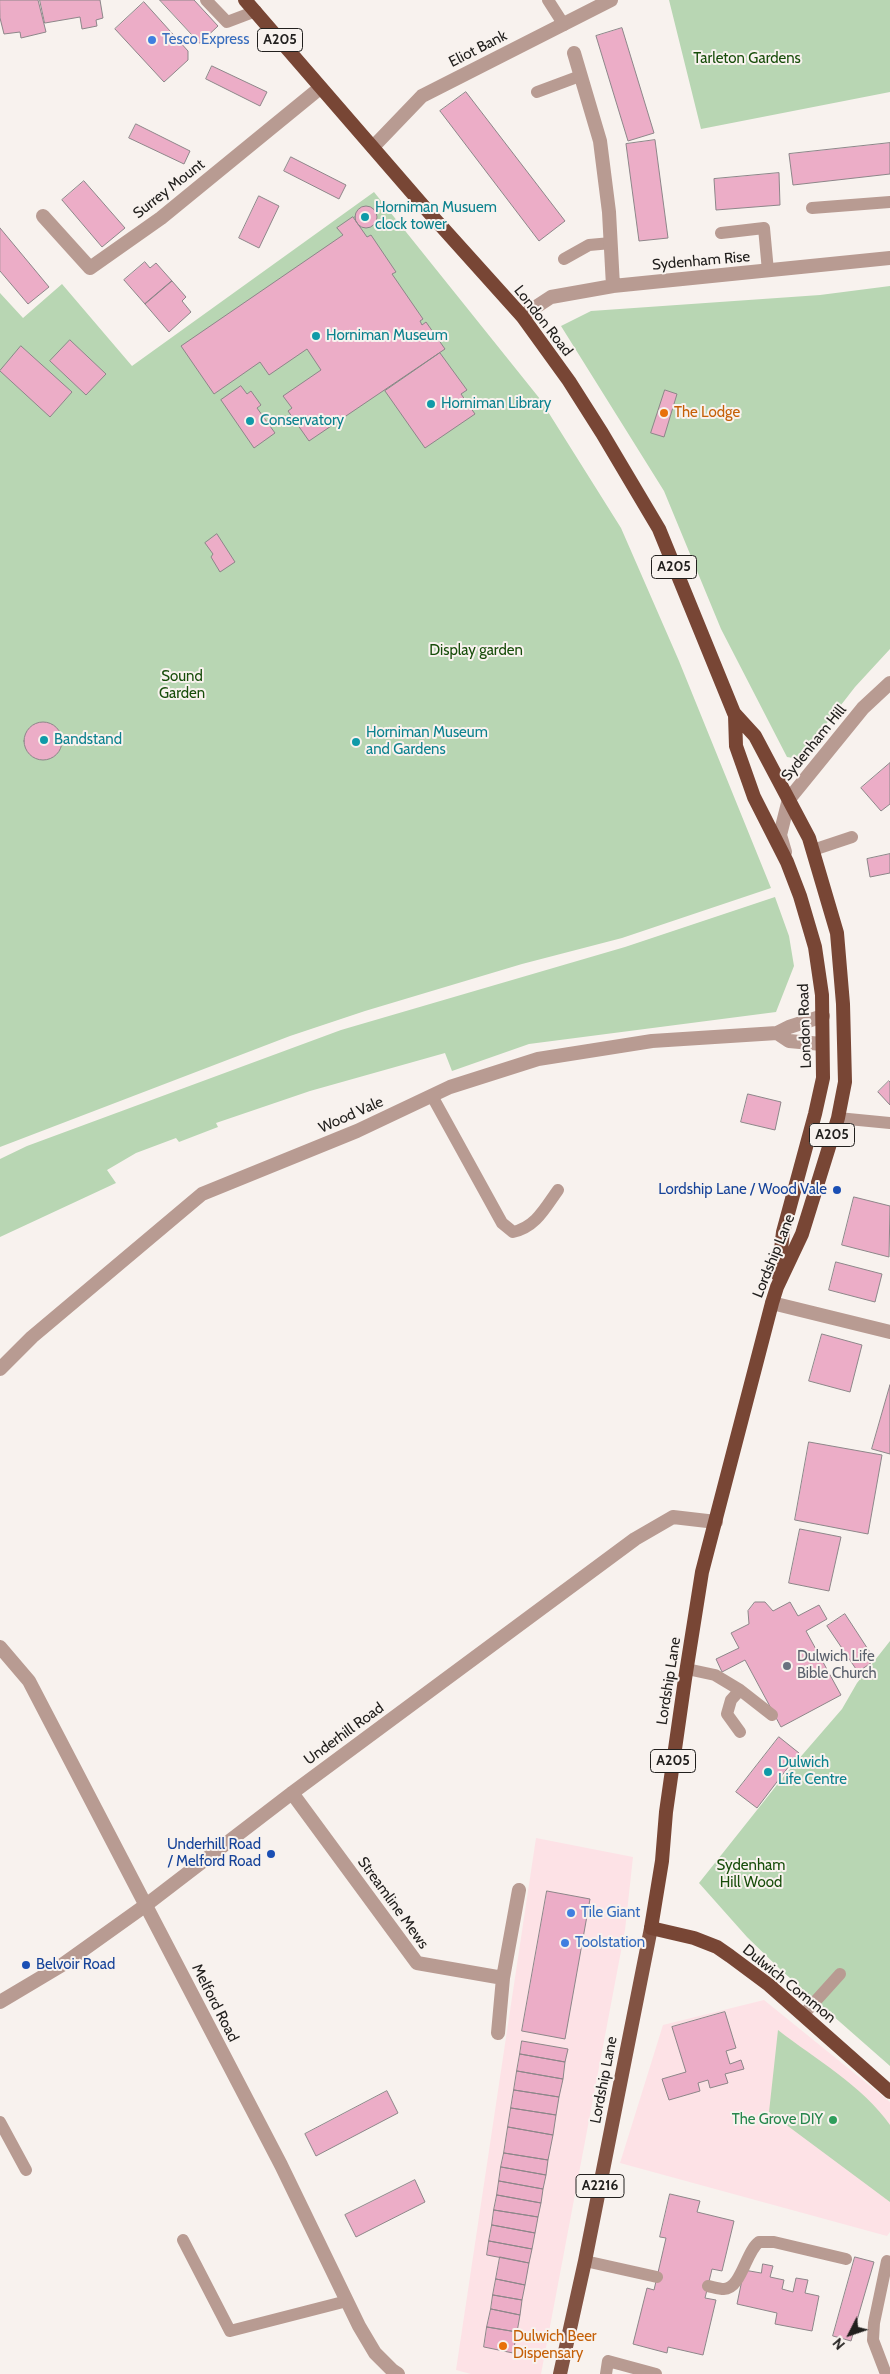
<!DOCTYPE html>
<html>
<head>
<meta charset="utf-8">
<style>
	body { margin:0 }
	#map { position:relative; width:890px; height:2374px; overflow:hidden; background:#f8f2ee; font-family:Cabin,sans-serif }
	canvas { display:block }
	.north { position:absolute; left:825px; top:2309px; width:50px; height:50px; -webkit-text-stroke:4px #f8f2ee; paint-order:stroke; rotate:229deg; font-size:14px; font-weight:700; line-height:20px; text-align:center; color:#22201e }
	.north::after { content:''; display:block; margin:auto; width:18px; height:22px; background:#22201e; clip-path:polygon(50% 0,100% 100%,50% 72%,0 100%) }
</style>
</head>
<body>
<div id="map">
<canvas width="890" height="2374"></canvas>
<div class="north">N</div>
</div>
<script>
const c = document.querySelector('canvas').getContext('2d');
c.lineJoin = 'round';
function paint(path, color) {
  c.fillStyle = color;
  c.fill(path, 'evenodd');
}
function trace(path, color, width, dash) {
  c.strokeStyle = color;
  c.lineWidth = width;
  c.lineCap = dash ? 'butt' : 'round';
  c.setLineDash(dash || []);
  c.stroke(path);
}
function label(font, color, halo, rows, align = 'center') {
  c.font = font + ' Cabin,sans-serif';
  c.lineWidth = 4;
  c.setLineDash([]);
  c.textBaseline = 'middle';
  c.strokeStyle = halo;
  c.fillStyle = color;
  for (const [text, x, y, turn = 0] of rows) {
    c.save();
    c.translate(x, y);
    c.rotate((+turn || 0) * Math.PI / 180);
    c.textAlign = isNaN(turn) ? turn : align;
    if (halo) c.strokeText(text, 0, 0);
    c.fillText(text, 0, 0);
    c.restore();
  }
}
const commercial = new Path2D(`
	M536,1838L633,1857L625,1930L541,2374H471L456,2370Z
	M764,2000L890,2102V2232L887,2236L620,2163L663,2025Z`);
const green = new Path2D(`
	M669,0H890V92L701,129Z
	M374,192L540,399L621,528L679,661L771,888L622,938L522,964L365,1011L290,1036L0,1147V293L23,318L62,284L132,366Z
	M890,286V649L855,687L799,759L787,757L721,629L664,491L561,326L591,311L820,295Z
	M775,897L789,936L794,966L776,1012L529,1044L452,1071L445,1053L310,1091L216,1123L218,1127L179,1142L176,1138L136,1153L107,1170L116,1183L0,1237V1159L27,1146L341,1030L625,947Z
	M890,1641V2066L782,1971L747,1937L699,1883L784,1776L842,1709L857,1683Z
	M778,2030C815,2059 863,2086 890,2125V2202L769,2112Z`);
const building = new Path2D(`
	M0,0H38L46,32L21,38L20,32L4,34L0,18Z
	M40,0H100L103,18L96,20L97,26L82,29L80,17L45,23Z
	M160,0H194L218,26L200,43Z
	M144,2L188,51V60L164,82L115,29Z
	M622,28L654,133L628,141L596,36Z
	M212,66L267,92L260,106L206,79Z
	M466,92L565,221L539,241L440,111Z
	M136,124L190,151L184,164L129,138Z
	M655,140L668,238L639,241L626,144Z
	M890,143V174L793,185L789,154Z
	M291,157L346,185L339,199L284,171Z
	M779,173L780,205L716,210L714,179Z
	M84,181L125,228L102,247L62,200Z
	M259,196L279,206L259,248L239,238Z
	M355 217a11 11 0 1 1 22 0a11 11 0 1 1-22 0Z
	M353,217L367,237L371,235L396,272L392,274L423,319L420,321L422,325L426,322L445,349L309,441L288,411L292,408L283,396L321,370L307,349L269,375L260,362L214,394L181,346L343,235L337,228Z
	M0,228L49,287L28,304L0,271Z
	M145,262L150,268L156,263L172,281L145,304L124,280Z
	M172,281L186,297L182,301L191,312L169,332L145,304Z
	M70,340L106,374L86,395L50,361Z
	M21,346L72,392L50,417L0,371Z
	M440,353L467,390L461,394L475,414L425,448L385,391Z
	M241,386L247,394L251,391L261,405L257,408L275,433L254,448L221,400Z
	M665,390L677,394L664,437L651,433Z
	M217,534L235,562L220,572L211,557L213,554L205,543Z
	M24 741a19 19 0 1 1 38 0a19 19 0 1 1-38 0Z
	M890,763V804L881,811L861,788Z
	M890,854V873L870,877L867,859Z
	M889,1081L890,1082V1105L878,1092Z
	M748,1094L781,1102L775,1130L741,1122Z
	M854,1197L890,1206L889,1257L842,1245Z
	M836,1262L882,1274L875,1302L829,1290Z
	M822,1334L862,1345L850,1392L809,1381Z
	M890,1385V1454L872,1449Z
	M809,1442L882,1455L868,1534L795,1520Z
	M800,1529L841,1537L829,1591L789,1583Z
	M755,1602H765L773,1611L790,1602L798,1616L819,1605L827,1619L806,1631L841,1695L781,1727L745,1660L722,1672L716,1659L739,1648L731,1633L749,1624L748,1611Z
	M845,1614L875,1660L858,1672L827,1626Z
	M779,1737L799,1753L757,1808L736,1792Z
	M547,1891L590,1899L565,2039L522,2031Z
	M725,2012L736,2048L726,2051L730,2064L741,2060L744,2069L725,2074L728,2083L710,2088L708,2080L698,2083L700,2091L669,2100L662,2079L686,2072L672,2027Z
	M522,2041L568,2049L565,2062L520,2054Z
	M520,2054L565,2062L563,2079L517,2071Z
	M517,2071L563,2079L559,2097L514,2090Z
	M514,2090L559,2097L556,2115L511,2108Z
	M387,2091L398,2113L316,2156L305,2134Z
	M511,2108L556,2115L553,2135L508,2127Z
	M508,2127L553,2135L548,2160L504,2153Z
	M504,2153L548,2160L546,2175L501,2167Z
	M501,2167L546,2175L543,2189L499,2181Z
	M415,2180L425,2202L356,2237L345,2215Z
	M499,2181L543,2189L541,2203L497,2195Z
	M670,2194L700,2201L697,2212L734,2221L722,2271L712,2269L705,2298L716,2300L703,2355L668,2347L667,2353L633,2344L647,2288L654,2290L666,2238L660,2237Z
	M497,2195L541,2203L538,2217L494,2210Z
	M494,2210L538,2217L535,2233L492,2225Z
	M492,2225L535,2233L532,2249L489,2241Z
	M489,2241L532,2249L529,2263L487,2255Z
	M500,2257L529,2263L525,2285L496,2279Z
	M855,2257L874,2262L851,2341L833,2336Z
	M763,2264L773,2266L770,2277L784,2280L782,2289L793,2292L796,2278L808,2280L805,2293L819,2296L812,2331L775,2324L777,2313L737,2304L744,2270L761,2273Z
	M496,2279L525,2285L522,2300L493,2295Z
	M493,2295L522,2300L520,2315L491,2309Z
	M491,2309L520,2315L517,2332L487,2327Z
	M487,2327L517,2332L513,2353L484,2347Z`);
const service = new Path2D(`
	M206,0L227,22L256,11
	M548,0L564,25
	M537,92L580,76
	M812,208L890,202
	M721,233L764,228L768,271
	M564,259L589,245L611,243
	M813,850L852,837
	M432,1096L502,1223L513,1232C536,1227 545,1208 558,1190
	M838,1118L890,1123
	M687,1669L715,1675L740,1690L772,1715
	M740,1690L731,1700L727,1714L740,1732
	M803,2015L840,1974
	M0,2122L26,2170
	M183,2240L230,2331L347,2301
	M585,2261L657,2277
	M708,2286C713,2287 719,2289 724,2289C741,2289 746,2251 759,2242H774L846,2259
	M606,2374L608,2361L656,2374
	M886,2374L873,2340L874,2323L887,2261`);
const minor = new Path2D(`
	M574,53L600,141L609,212L613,286
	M373,147L422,96L611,0
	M43,216L90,268L161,218L320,88
	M522,316L551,297L613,286L890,258
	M772,1303L890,1332
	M292,1793L417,1963L503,1978
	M0,2002L62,1965L146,1905L292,1793L635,1539L673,1517L716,1522
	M498,2033L503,1978L519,1890`);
const tertiary = new Path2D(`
	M785,852L780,835L789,799L863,708L890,683
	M777,1033L789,1041L822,1044
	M0,1369L32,1337L202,1194L357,1131L450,1087L538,1059L652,1041L777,1033L789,1027L823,1016
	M0,1647L29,1681L281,2165L359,2326L375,2353L392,2370L398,2374`);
const primary = new Path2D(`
	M560,2374L585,2261L651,1928`);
const trunk = new Path2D(`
	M245,0L433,217L522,316L569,381L602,433L659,529L734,713L755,736L809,838L837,933L843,1004L845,1082L838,1118L802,1234L777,1287L772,1303L702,1572L685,1679L666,1812L662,1861L651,1928L694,1938L717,1947L730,1956L769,1985L890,2092
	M735,715L736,746L754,797L787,862L800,896L815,947L822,995L823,1078L815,1114L783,1232L778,1275`);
const markers = [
	[152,40,5,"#3f7fe0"],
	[365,217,5,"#0f9aa8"],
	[316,336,5,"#0f9aa8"],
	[431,404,5,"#0f9aa8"],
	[664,413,5,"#e8710a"],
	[250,421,5,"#0f9aa8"],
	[44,740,5,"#0f9aa8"],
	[356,742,5,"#0f9aa8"],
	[837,1190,5,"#1a4fb4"],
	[787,1666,5,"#6b7280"],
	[768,1772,5,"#0f9aa8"],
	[271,1854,5,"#1a4fb4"],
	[571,1913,5,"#3f7fe0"],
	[565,1943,5,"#3f7fe0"],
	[26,1965,5,"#1a4fb4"],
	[833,2120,5,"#2e9e5b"],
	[503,2346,5,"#e8710a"]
];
const shields = [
	[280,40,45],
	[674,567,45],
	[832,1135,45],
	[673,1761,45],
	[600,2186,48]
];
const shieldNames = [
	["A205",280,40],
	["A205",674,567],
	["A205",832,1135],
	["A205",673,1761],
	["A2216",600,2186]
];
const shopNames = [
	["Tesco Express",162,40],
	["Tile Giant",581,1913],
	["Toolstation",575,1943]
];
const streetNames = [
	["Eliot Bank",478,49,-27],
	["Surrey Mount",169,189,-38],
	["Sydenham Rise",701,261,-5],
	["London Road",543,321,52],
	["Sydenham Hill",814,743,-51],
	["London Road",805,1026,-92],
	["Wood Vale",351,1115,-24],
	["Lordship Lane",774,1256,-68],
	["Lordship Lane",669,1681,-81],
	["Underhill Road",344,1734,-36],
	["Streamline Mews",393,1903,54],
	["Dulwich Common",789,1984,39],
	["Melford Road",215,2003,63],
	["Lordship Lane",604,2080,-79]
];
const parkNames = [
	["Tarleton Gardens",747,59],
	["Display garden",476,651],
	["Sound",182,677],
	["Garden",182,694],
	["Sydenham",751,1866],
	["Hill Wood",751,1883]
];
const cultureNames = [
	["Horniman Musuem",375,208],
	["clock tower",375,225],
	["Horniman Museum",326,336],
	["Horniman Library",441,404],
	["Conservatory",260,421],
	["Horniman Museum",366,733],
	["and Gardens",366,750],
	["Bandstand",54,740],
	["Dulwich",778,1763],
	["Life Centre",778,1780]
];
const foodNames = [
	["The Lodge",674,413],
	["Dulwich Beer",513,2337],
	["Dispensary",513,2354]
];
const transitNames = [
	["Lordship Lane / Wood Vale",827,1190],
	["Underhill Road",261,1845],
	["/ Melford Road",261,1862],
	["Belvoir Road",36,1965,"left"]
];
const worshipNames = [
	["Dulwich Life",797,1657],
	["Bible Church",797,1674]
];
const leisureNames = [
	["The Grove DIY",823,2120]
];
paint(commercial, '#fde2e6');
paint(green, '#b8d6b3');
paint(building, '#ecadc7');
trace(building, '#8d8689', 1);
trace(service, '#b89b92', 12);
trace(minor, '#b89b92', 14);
trace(tertiary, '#b89b92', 14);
trace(primary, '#825343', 14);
trace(trunk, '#784635', 14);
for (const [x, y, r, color] of markers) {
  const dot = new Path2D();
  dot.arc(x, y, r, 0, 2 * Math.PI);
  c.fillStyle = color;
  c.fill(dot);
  trace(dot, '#f8f2ee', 2);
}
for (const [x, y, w] of shields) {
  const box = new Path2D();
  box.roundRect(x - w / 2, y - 11.5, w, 23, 4);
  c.fillStyle = '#f8f2ee';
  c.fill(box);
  trace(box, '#22201e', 1);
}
label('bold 14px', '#22201e', null, shieldNames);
label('15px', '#366cbe', '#f8f2ee', shopNames, 'left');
label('15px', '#22201e', '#f8f2ee', streetNames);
label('15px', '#174d0a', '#f8f2ee', parkNames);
label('15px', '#0d838f', '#f8f2ee', cultureNames, 'left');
label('15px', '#c56008', '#f8f2ee', foodNames, 'left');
label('15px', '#164399', '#f8f2ee', transitNames, 'right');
label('15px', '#5b616d', '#f8f2ee', worshipNames, 'left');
label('15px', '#27864d', '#f8f2ee', leisureNames, 'right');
</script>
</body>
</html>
